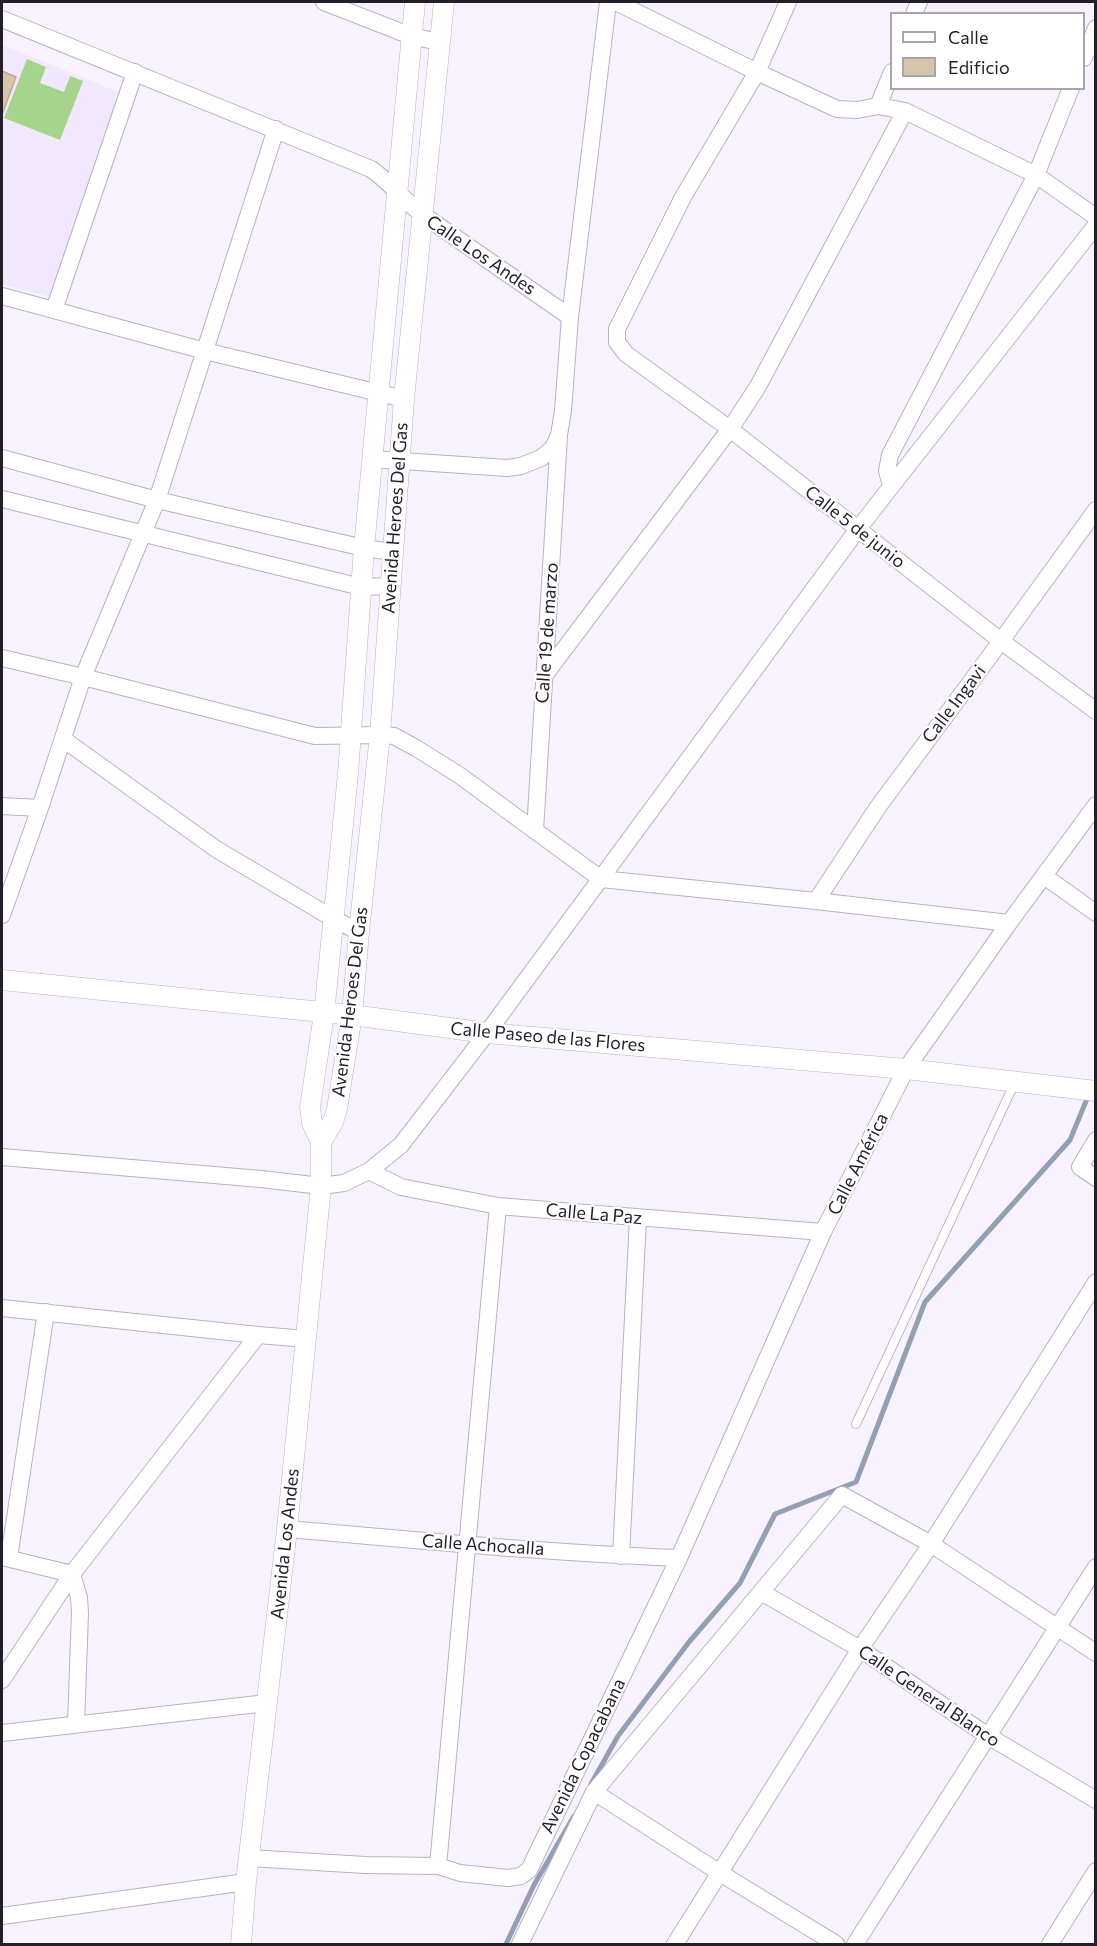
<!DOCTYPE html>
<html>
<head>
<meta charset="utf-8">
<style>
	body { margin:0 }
	#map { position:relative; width:1097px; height:1946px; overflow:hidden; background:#f7f2fd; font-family:Commissioner,sans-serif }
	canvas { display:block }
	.frame { position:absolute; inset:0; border:3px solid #231e28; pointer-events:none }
	.legend { position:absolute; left:890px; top:12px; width:195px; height:78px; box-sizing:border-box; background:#fff; border:2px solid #a7a5a9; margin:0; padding:8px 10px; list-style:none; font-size:18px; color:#231e28 }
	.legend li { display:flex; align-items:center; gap:12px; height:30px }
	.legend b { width:30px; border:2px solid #a7a5a9 }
</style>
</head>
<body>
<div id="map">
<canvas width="1097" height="1946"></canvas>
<div class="frame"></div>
<ul class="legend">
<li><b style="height:8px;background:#fff"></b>Calle</li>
<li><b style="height:16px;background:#d6c4ab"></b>Edificio</li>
</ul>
</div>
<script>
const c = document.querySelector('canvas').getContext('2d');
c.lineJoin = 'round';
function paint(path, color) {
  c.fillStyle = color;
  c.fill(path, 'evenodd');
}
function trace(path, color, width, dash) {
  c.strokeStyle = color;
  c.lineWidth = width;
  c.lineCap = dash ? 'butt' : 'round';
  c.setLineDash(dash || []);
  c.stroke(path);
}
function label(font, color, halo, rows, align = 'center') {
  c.font = font + ' Commissioner,sans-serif';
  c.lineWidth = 4.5;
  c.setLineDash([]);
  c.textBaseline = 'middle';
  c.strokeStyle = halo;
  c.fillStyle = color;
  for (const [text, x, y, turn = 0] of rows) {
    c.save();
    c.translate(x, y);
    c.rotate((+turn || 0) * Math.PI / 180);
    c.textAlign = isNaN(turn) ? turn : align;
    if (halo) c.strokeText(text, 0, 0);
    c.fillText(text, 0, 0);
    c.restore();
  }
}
const built = new Path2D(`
	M2,45L118,92L54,298L2,284Z`);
const green = new Path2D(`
	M27,59L46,67L40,83L64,92L70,76L83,81L60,140L4,118Z`);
const stream = new Path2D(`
	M591,1784L618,1736L689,1642L740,1583L775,1514L856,1482L925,1302L1070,1140L1089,1094
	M506,1944L534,1885L574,1816`);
const building = new Path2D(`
	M2,71L16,77L2,115Z`);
const service = new Path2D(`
	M856,1424L1015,1082`);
const minor = new Path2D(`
	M324,2L411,36L439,42
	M616,2L757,72L837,109L857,110L878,106L905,111L1036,175L1096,217
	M788,2L757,72L683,197L617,329V342L626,354L730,429L1001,641L1096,711
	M914,14L919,2
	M2,19L371,169C390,182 404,201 423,215L570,317
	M1084,58L1096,28
	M878,106L892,72
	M2,296L205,351L404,399
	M54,310L135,72
	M2,458L157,500L364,548L392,552
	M372,459L507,468L521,466L541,458L553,448L559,435L563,411L570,317L608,2
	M891,485L887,471L890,455L1036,175L1071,88
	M2,499L361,587L390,586
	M2,658L83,677L315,736L380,735L394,736L416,748L459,775L601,879L816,901L1009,923
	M544,676L730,429L757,388L905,111
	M63,739L216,849L334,919L359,932
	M2,806L40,808
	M535,831L559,436
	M1044,876L1096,913
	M816,901L878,807L1001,641L1096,510
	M2,915L40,808L83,677L157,500L276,129
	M1096,1140L1080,1167L1096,1178
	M2,1157L261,1179L321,1186L344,1183L369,1171L401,1145L487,1033L858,529L1096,225
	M369,1171L401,1187L498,1206L823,1232
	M2,1308L258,1335L307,1339
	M287,1529C418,1540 548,1553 679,1558
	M621,1556L638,1218
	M2,1557L72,1574L79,1597L80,1613L76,1724
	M9,1558L46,1312
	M761,1592L860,1649L988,1736L1096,1800
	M2,1680L72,1574L258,1335
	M2,1733L267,1703
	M594,1792L720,1873L836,1944
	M249,1858L365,1865L438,1866L460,1873L508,1878L521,1876L529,1870L679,1558L823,1232L906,1069L1009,923L1096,805
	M438,1866L498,1206
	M2,1916L246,1882
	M520,1944L594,1792L842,1495L931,1544L1096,1653
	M675,1944L860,1649L931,1544L1096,1282
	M855,1944L1096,1567
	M1050,1944L1096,1871`);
const tertiary = new Path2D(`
	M2,980L352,1015L487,1033L906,1069L1096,1091
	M321,1142L333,1122L337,1109L352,1015L359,932L380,735L404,399L444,2
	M241,1944L246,1882L287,1529L321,1186V1142L312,1123L310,1107L324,1014L348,774L364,548L415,2`);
const streetNames = [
	["Calle Los Andes",481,255,34],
	["Avenida Heroes Del Gas",395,518,-86],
	["Calle 5 de junio",855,527,38],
	["Calle 19 de marzo",547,633,-86],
	["Calle Ingavi",954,704,-53],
	["Avenida Heroes Del Gas",350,1002,-83],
	["Calle Paseo de las Flores",548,1037,5],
	["Calle América",858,1164,-63],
	["Calle La Paz",594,1214,5],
	["Avenida Los Andes",285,1544,-84],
	["Calle Achocalla",483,1545,4],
	["Calle General Blanco",929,1696,34],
	["Avenida Copacabana",583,1756,-64]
];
paint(built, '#f2e8fd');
paint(green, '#a7d48d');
trace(stream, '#929fb5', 5);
paint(building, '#d6c4ab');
trace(building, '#bdac93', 1.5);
trace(service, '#bbafc9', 10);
trace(minor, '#bbafc9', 18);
trace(tertiary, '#bbafc9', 21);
trace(service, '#fff', 8);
trace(minor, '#fff', 16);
trace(tertiary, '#fff', 20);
label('18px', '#231e28', '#fff', streetNames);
</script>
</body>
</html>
